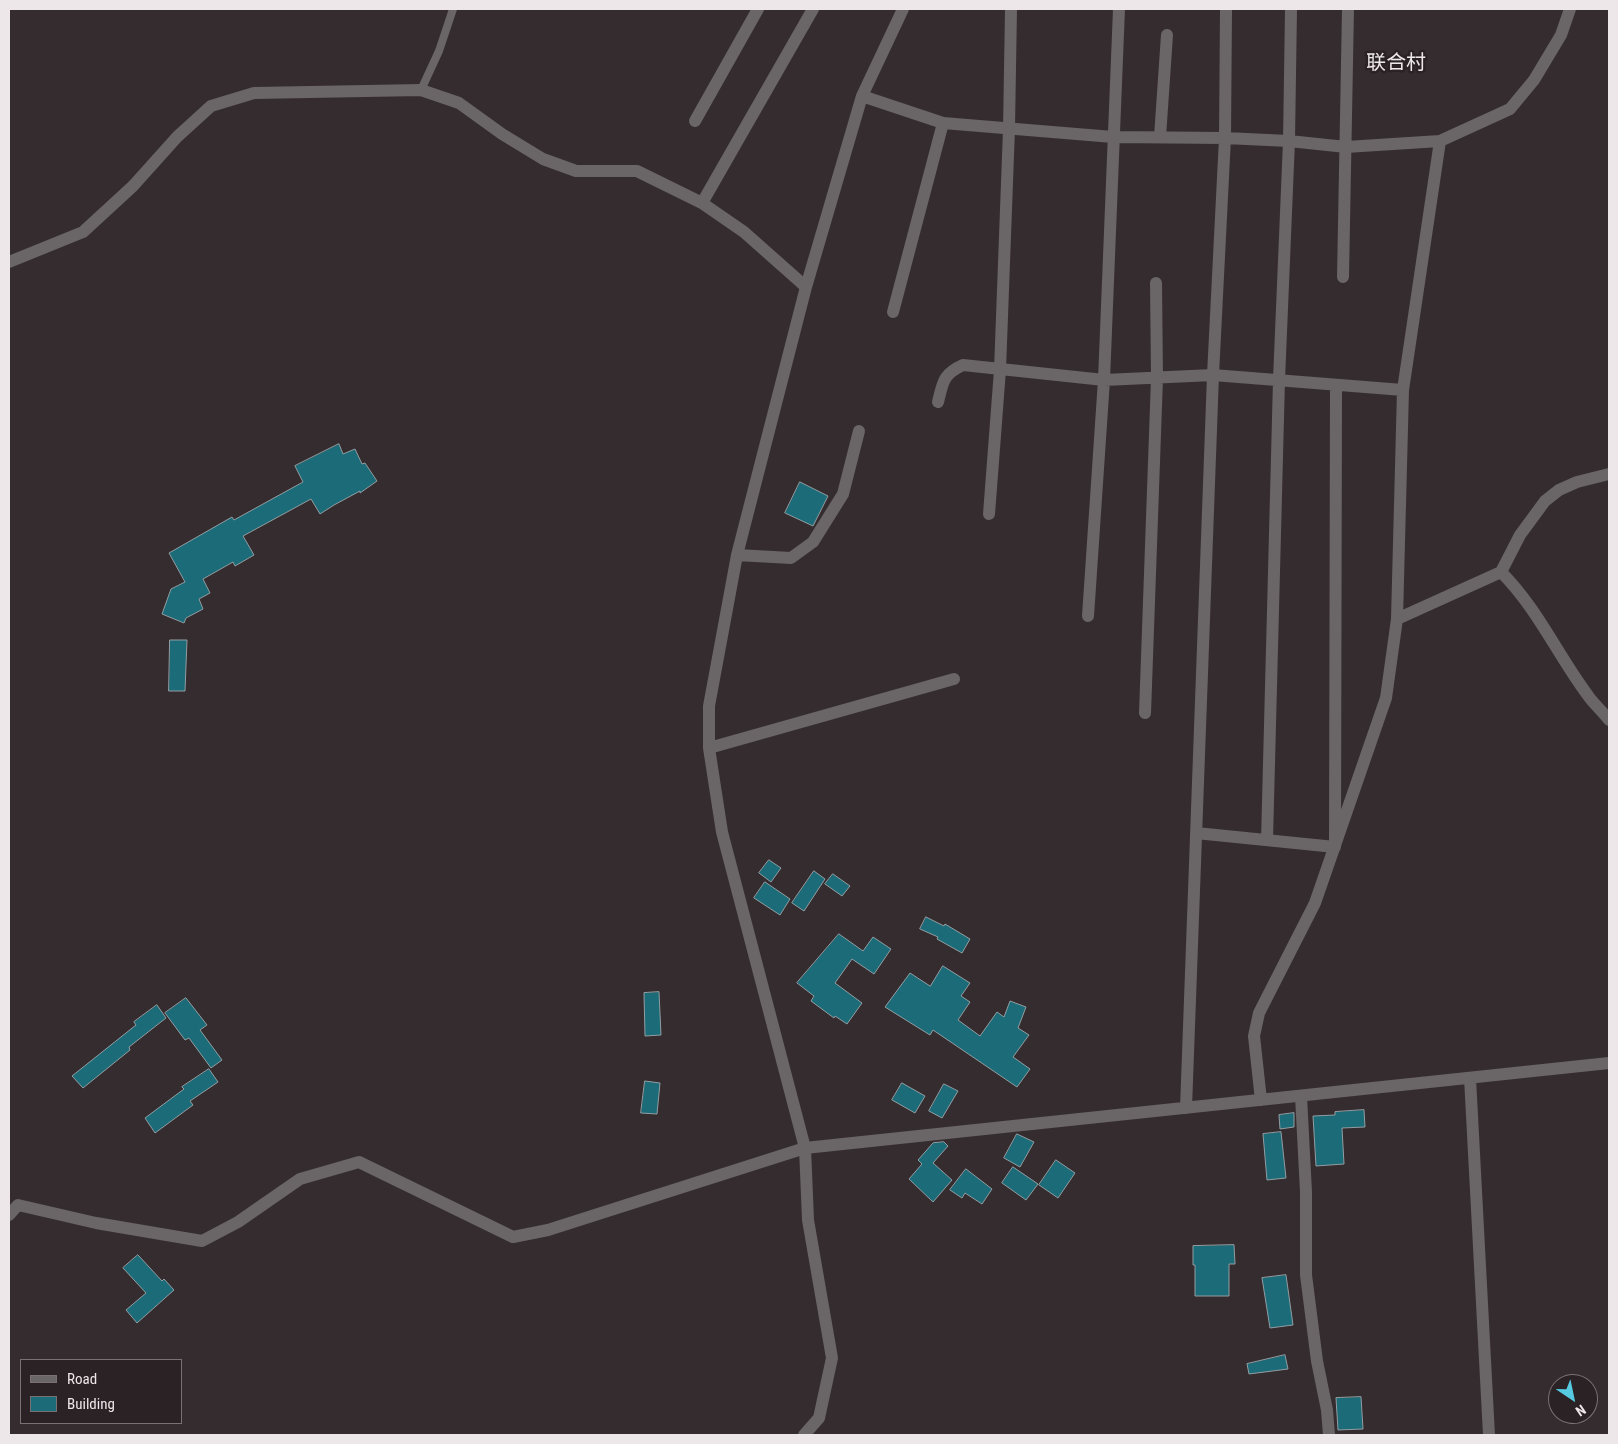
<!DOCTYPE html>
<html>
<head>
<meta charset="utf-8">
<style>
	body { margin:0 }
	#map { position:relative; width:1618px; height:1444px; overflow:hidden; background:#352c30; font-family:"Roboto Condensed",sans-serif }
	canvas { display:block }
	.frame { position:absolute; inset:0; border:10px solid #ede7ea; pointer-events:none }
	.legend { position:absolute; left:20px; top:1359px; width:162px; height:65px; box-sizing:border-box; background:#2b2226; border:1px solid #797174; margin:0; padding:6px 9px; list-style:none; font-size:15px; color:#ede7ea }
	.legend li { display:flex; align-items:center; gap:10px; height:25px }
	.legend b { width:25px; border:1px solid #797174 }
	.north { position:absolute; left:1548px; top:1374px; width:50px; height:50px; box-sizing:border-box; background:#2b2226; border:1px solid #797174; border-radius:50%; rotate:146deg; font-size:14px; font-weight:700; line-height:20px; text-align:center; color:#ede7ea }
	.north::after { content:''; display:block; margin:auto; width:18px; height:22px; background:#55cae0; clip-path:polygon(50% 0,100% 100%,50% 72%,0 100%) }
</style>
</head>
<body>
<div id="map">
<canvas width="1618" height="1444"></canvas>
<div class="frame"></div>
<ul class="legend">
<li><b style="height:6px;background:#6a6567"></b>Road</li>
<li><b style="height:14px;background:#1c6b79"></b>Building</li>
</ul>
<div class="north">N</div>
</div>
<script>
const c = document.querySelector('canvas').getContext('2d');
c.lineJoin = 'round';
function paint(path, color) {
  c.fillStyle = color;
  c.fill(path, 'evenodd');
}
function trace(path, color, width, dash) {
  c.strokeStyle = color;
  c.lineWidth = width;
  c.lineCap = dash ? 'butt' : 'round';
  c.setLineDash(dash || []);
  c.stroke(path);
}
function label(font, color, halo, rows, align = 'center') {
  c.font = font + ' "Roboto Condensed","Noto Sans SC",sans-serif';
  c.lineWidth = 5;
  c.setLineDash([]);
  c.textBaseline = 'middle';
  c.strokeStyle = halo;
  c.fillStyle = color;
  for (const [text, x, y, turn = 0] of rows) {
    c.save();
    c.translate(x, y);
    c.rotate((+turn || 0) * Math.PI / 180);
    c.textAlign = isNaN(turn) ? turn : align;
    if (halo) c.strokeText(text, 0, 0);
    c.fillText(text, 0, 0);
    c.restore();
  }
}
const building = new Path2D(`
	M339,444L343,454L355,449L362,464L365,463L377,481L360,493V491L334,505L320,514L311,499L243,536L254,555L235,566L233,562L203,579L210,593L199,599L203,609L186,618L184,623L162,614L171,589L185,582L169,553L232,517L234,520L303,482L295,466Z
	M800,482L828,496L813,526L785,513Z
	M170,640H187L185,691H169Z
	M769,860L781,868L771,882L759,873Z
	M814,871L825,879L804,911L792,903Z
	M833,874L850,886L842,896L825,884Z
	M765,882L790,899L780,915L754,898Z
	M926,917L944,926L945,924L970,939L962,953L937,939L938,937L920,929Z
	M839,934L863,951L873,937L891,949L874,974L852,959L835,983L862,1003L847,1024L835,1016L834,1018L811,1001L814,996L797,983Z
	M943,966L970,983L961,996L970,1002L958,1020L980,1036L997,1012L1004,1017L1010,1001L1026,1007L1018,1028L1029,1035L1013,1057L1030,1069L1017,1087L933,1030L930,1035L885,1007L910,973L930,986Z
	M659,992L661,1035L645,1036L644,993Z
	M186,998L207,1025L200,1030L222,1060L211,1068L189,1038L185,1040L165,1013Z
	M157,1005L166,1018L129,1047L130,1050L83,1088L72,1076L136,1025L134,1022Z
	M209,1069L218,1082L190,1101L193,1105L155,1133L145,1118L184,1089L182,1087Z
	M645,1081L660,1083L657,1114L641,1113Z
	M902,1083L925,1096L915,1113L892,1100Z
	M944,1084L958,1091L942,1118L929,1111Z
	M1364,1110L1365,1127L1342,1128L1344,1164L1316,1166L1313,1116L1335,1115V1112Z
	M1294,1113V1127L1280,1129L1279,1115Z
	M1281,1132L1286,1178L1267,1180L1263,1134Z
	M1017,1134L1034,1142L1020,1167L1004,1158Z
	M944,1142L948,1146L933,1163L952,1180L933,1202L909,1179L922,1164L918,1160L933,1143Z
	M1056,1160L1075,1173L1058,1198L1039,1185Z
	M1013,1167L1038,1184L1026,1200L1002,1183Z
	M966,1169L992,1189L982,1204L965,1193L962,1198L950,1190Z
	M1234,1245L1235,1264H1229V1296H1195V1265H1193V1246Z
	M138,1255L162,1281L164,1279L174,1290L137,1323L126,1310L146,1293L123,1268Z
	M1286,1275L1293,1325L1270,1328L1262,1278Z
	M1285,1355L1288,1369L1249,1374L1247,1364Z
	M1361,1397L1363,1429L1338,1430L1336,1398Z`);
const lane = new Path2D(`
	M421,90L439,51L453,9`);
const street = new Path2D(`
	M862,96L943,123L1113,137L1225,138L1289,141L1346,147L1440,141L1510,109L1534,80L1561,35L1570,9
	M695,121L758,9
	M1160,137L1167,35
	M702,203L813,9
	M9,262L83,232L133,186L177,137L211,106L254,93L421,90L459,103L502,134L543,159L576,171H637L702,203L744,232L806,287
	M1343,277L1348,9
	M893,312L943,123
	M938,402C943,382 943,374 963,365L1104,380L1213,375L1403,390
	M989,514L1000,370L1009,129L1011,9
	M737,555L791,558L813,542L843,494L859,431
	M1501,572C1538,609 1558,656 1589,697C1595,705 1603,712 1609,720
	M1088,616L1104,380L1119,9
	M1397,619L1501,572L1520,535L1545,501L1559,490L1577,482L1609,474
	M1145,713L1157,378L1156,283
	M709,748L954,679
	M1196,833L1335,847L1336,385
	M1267,840L1279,380L1289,141L1291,9
	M1470,1078L1489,1435
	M1301,1096L1306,1192V1275L1317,1361L1327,1410L1329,1435
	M1261,1100L1254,1036L1259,1013L1315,903L1386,698L1397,619L1403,390L1440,141
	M1186,1108L1213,375L1225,138L1226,9
	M9,1215L18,1205L96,1223L202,1241L238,1222L300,1179L359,1162L513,1237L548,1230L805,1148L1609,1063
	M804,1435L819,1418L832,1358L808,1220L805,1148L722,832L709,748V706L737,555L806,287L862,96L903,9`);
const quarterNames = [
	["联合村",1396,64]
];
paint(building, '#1c6b79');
trace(building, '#929ea1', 1);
trace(lane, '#6a6567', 8);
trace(street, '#6a6567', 12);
label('20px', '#ede7ea', '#2b2226', quarterNames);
</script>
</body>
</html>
